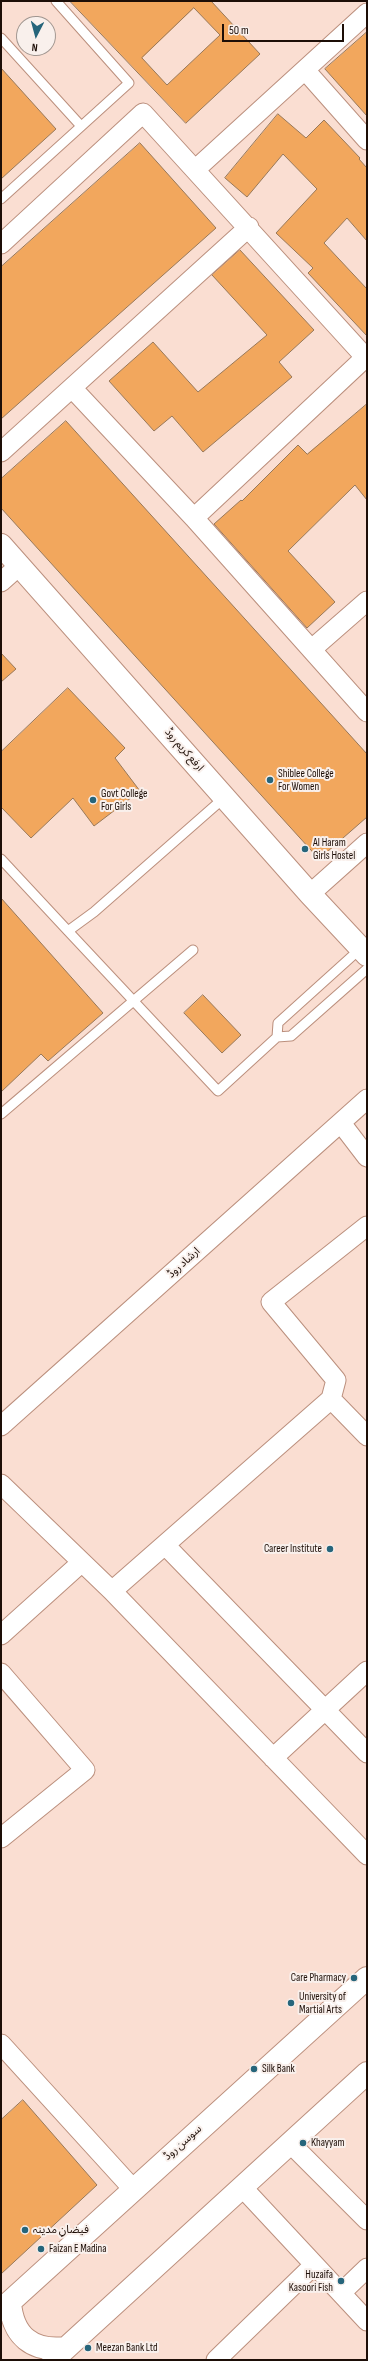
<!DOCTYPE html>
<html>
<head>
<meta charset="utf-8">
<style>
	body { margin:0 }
	#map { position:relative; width:368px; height:2361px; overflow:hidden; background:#faded2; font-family:"Sofia Sans Condensed",sans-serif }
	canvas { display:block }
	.frame { position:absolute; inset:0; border:2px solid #1d0e07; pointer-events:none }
	.north { position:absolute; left:16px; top:16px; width:40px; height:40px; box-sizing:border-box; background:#f9f0ec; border:1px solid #a19690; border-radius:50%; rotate:186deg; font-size:11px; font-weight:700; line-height:16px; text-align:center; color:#1d0e07 }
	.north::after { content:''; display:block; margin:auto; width:14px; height:18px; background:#26657b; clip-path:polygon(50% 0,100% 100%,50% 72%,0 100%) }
	.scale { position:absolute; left:222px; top:24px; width:122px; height:18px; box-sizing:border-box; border:2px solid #1d0e07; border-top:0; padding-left:5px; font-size:12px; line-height:14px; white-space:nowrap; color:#1d0e07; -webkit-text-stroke:3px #f9f0ec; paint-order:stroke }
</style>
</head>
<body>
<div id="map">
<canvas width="368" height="2361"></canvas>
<div class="frame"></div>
<div class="north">N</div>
<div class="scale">50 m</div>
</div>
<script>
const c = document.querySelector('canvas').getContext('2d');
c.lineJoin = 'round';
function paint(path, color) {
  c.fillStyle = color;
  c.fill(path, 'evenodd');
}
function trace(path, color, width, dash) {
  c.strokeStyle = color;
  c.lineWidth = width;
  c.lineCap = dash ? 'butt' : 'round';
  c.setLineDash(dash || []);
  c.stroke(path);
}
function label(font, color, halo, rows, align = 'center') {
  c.font = font + ' "Sofia Sans Condensed","Noto Sans Arabic",sans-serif';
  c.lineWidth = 4;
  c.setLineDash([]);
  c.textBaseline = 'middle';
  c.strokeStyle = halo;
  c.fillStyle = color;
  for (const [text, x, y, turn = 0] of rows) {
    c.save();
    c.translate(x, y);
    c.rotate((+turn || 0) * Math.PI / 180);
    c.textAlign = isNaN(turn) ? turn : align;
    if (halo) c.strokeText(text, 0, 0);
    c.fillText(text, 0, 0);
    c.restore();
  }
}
const building = new Path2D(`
	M70,1H211L260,54L186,123ZM194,8L220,35L167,85L142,58Z
	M367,32V116L325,69Z
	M1,68L56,129L1,179Z
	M278,114L306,138L324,120L360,158L359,159L367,168V241L347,218L324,243L367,289V336L308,273L313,268L276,233L317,189L283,154L247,197L225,178Z
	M140,143L216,228L1,419V267Z
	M240,250L314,330L279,362L292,377L203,452L172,416L154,431L109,381L153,342L198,392L267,335L212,275Z
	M367,404V500L355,485L288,551L335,602L307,628L214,524L241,500L242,501L298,445L307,454Z
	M66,421L367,754V817L319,859L1,508V479Z
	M1,653L16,669L1,682Z
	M68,688L125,748L115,758L140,791L94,826L73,798L31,838L1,807V752Z
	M1,898L103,1013L48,1061L41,1054L1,1092Z
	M203,995L241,1035L222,1053L184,1013Z
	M23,2100L97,2185L1,2274V2120Z`);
const service = new Path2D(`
	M1,38L81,126
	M1,199L129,83L56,1
	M225,797L94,912L68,931L218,1091L277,1037L291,1036L367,969
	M1,859L68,931
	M277,1037L278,1023L360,949
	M1,1114L193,950`);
const minor = new Path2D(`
	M305,70L367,140
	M196,169L367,13
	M1,244L143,113L367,359
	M73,389L194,518L367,712
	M1,452L249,227
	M194,518L367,356
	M1,582L20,565
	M312,649L367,601
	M310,894L367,843
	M341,1123L367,1157
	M331,1399L367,1436
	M1,1426L367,1099
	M1,1484L112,1591L367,1855
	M165,1545L367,1753
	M112,1591L331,1399L336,1380L271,1302L367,1226
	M1,1635L82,1562
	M1,1673L85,1770L1,1838
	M273,1758L367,1671
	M1,2044L133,2189
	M290,2143L367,2220
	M242,2187L367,2321
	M341,2293L367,2268
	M216,2360L314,2265`);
const tertiary = new Path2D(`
	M1,545L310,894L367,955
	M10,2303C13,2336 32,2352 66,2348
	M1,2310L367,1978
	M53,2360L367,2073`);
const markers = [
	[270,780,4,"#26657b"],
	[93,800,4,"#26657b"],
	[305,849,4,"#26657b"],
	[330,1549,4,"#26657b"],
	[354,1978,4,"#26657b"],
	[291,2003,4,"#26657b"],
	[254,2069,4,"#26657b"],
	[303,2143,4,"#26657b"],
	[25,2230,4,"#26657b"],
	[41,2249,4,"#26657b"],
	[341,2281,4,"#26657b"],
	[88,2348,4,"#26657b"]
];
const streetNames = [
	["ارفع کریم روڈ",184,750,49],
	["ارشاد روڈ",184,1263,-42],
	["سوسن روڈ",183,2143,-42]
];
const poiNames = [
	["Shiblee College",278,774],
	["For Women",278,787],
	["Govt College",101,794],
	["For Girls",101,807],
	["Al Haram",313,843],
	["Girls Hostel",313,856],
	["Career Institute",322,1549,"right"],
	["Care Pharmacy",346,1978,"right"],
	["University of",299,1997],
	["Martial Arts",299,2010],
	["Silk Bank",262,2069],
	["Khayyam",311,2143],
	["فیضانِ مدینہ",33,2230],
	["Faizan E Madina",49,2249],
	["Huzaifa",333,2275,"right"],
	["Kasoori Fish",333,2288,"right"],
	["Meezan Bank Ltd",96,2348]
];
paint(building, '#f2a75d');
trace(building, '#987859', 1);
trace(service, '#bb8f7d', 11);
trace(minor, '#bb8f7d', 21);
trace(tertiary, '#bb8f7d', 24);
trace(service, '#fff', 9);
trace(minor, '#fff', 19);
trace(tertiary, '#fff', 22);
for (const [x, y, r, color] of markers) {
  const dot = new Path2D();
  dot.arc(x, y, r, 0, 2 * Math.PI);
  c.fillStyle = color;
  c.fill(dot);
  trace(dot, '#f9f0ec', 1.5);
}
label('11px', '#1d0e07', '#f9f0ec', streetNames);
label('11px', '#1d0e07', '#f9f0ec', poiNames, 'left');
</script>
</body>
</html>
